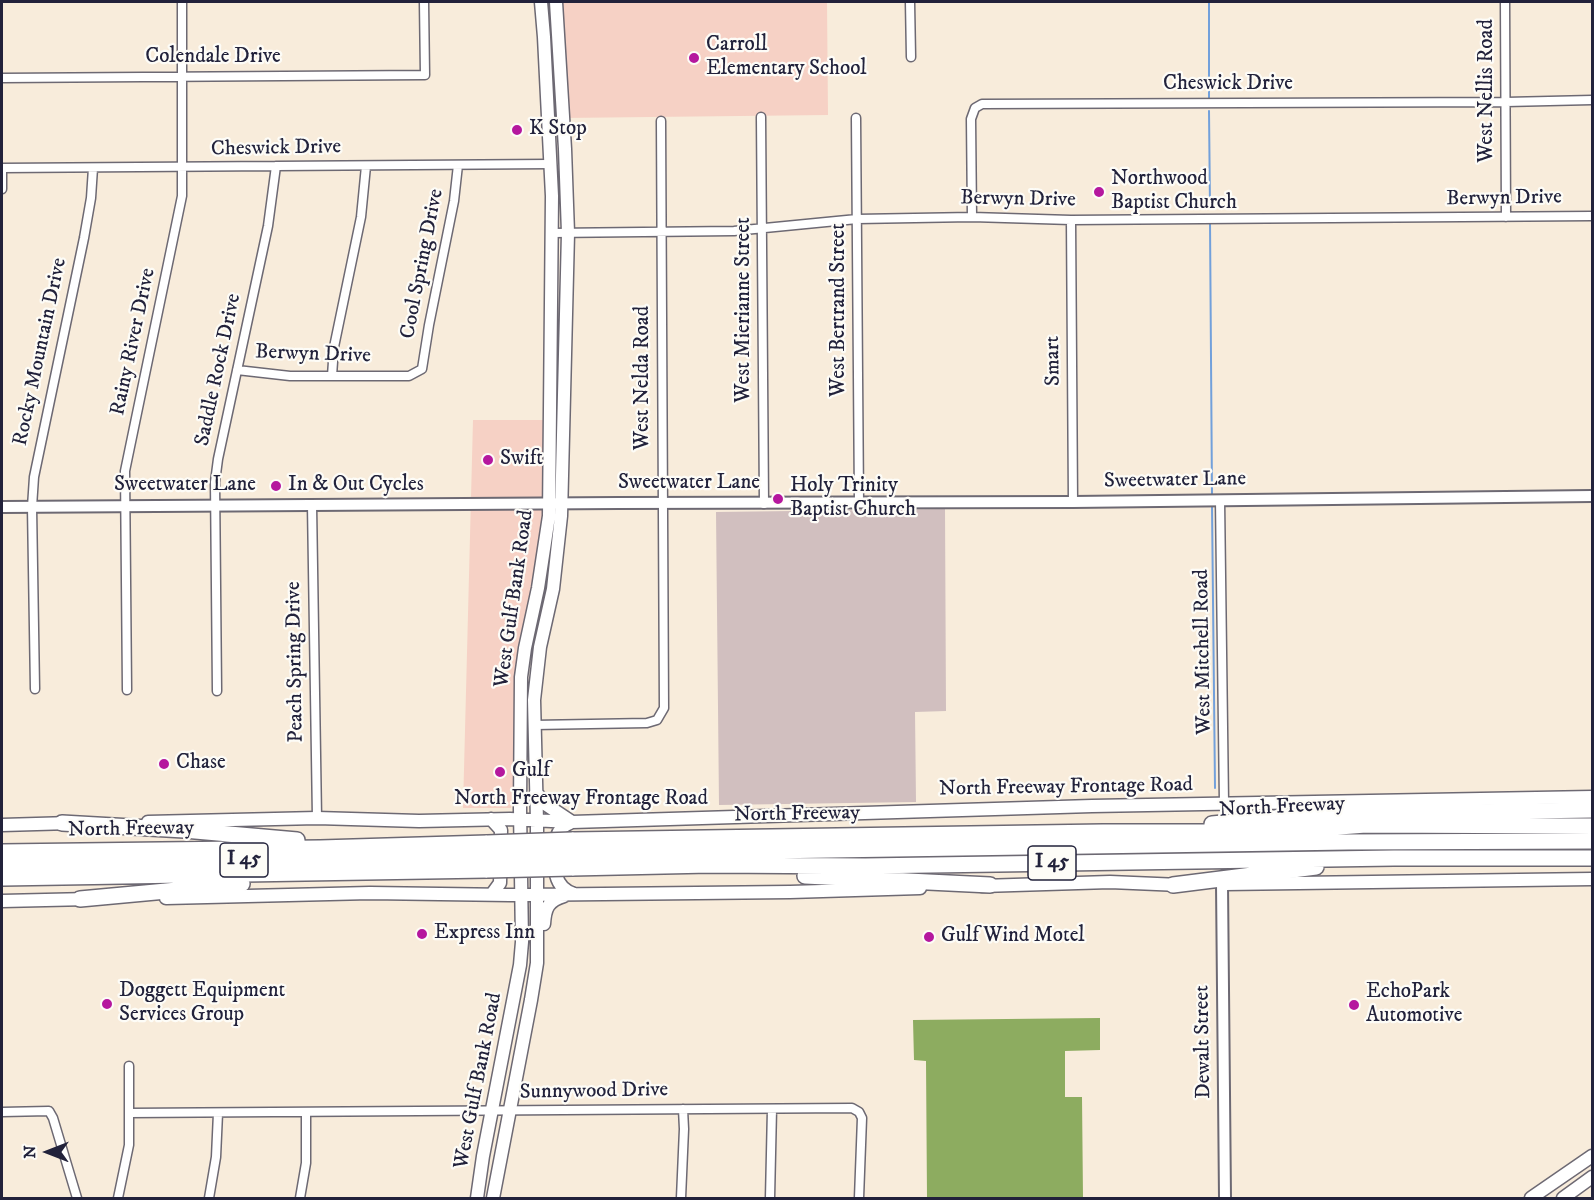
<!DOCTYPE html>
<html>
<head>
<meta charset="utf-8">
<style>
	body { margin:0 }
	#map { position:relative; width:1594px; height:1200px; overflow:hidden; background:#f8ecdb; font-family:"IM FELL DW Pica",serif }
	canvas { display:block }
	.frame { position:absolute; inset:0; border:3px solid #22223b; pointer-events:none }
	.north { position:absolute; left:18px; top:1122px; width:60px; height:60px; -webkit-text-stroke:4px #fdfcf7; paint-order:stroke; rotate:270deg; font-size:16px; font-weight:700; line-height:24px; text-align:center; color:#22223b }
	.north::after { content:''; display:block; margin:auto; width:21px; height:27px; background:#22223b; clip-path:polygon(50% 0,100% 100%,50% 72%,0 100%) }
</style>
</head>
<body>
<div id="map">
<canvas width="1594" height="1200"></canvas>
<div class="frame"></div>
<div class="north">N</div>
</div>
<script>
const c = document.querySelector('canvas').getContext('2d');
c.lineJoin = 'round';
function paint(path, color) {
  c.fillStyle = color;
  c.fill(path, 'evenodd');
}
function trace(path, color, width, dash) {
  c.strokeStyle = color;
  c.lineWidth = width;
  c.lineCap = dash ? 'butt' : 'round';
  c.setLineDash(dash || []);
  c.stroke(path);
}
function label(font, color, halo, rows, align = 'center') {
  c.font = font + ' "IM FELL DW Pica",serif';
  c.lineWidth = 4.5;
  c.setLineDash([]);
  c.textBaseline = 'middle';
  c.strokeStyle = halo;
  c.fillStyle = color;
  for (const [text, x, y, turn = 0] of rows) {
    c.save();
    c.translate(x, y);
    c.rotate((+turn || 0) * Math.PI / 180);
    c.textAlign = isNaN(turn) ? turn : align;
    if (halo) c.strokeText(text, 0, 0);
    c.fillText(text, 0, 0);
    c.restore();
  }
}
const built = new Path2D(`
	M556,2H827L828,115L563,118Z
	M473,420H546L547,527L511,808H463Z`);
const industrial = new Path2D(`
	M945,509L946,711L915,712L916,802L719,805L716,512Z`);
const forest = new Path2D(`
	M1100,1018V1050L1065,1051V1097H1082L1083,1198H927L926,1061L914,1060L913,1020Z`);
const stream = new Path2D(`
	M1209,2V98
	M1209,111L1210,208
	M1210,222L1212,495
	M1212,506L1215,788`);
const minor = new Path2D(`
	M910,2L911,57
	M1505,2L1506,217
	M2,78L425,75L424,2
	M761,117L764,504
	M856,118L859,503
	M2,168L550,164
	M2,189V168
	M972,217L971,119L975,108L982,104L1506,102L1592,100
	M1071,220L1073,502
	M552,233L734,231L857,219L972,217L1071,220L1592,216
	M237,370L290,376H409L422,369L429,325L454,201L458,165
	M332,376L334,347L361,217L366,166
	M1220,500L1224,803
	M312,505L317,818
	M35,689L32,507L34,477L84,238L91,198L93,168
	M127,690L125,471L182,196V2
	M217,691L215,482L218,459L268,226L276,166
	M534,725L647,723L657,720L664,708L661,121
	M2,1112L49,1111L53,1118L77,1198
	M129,1113L852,1108L859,1112L862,1118L859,1198
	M118,1198L129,1145V1066
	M209,1198L216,1157L218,1113
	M300,1198L306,1163V1112
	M681,1198L684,1129L683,1109
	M770,1198L772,1109`);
const tertiary = new Path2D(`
	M2,507L618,503L1073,502L1592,496
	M1222,884L1225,1198`);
const secondary = new Path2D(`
	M536,792L545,804L572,822
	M491,819L501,830L500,883L492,894
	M148,822L317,818L419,821L510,819L572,822L1092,806L1592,797
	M572,822C568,824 562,826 560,830C556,835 556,843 556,849C554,868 553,887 574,894
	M2,825L71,823
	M1225,884L1592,879
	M982,886L1110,882L1180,885
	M166,898L370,893L510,895L790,892L920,888
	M2,901L89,899
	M544,924C545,908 548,901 564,896
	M477,1198L483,1156L520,965L522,942L520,809L521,677L525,648L538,588L549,516L552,196L544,37L541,2
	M493,1198L531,1000L537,963V821L534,700L540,647L553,589L561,516L568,233L565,149L556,2
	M1531,1198L1592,1156
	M1563,1198L1592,1177`);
const motorway = new Path2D(`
	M62,823L184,830L297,840
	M1212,824L1285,817L1336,814L1592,810
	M572,840L1103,832H1272L1366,825L1592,826
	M2,852L320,848L487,843
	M572,854L1348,842L1592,841
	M2,863L487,856
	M572,868L710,865L865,866L1394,858H1592
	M805,876L990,885
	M2,878L487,870
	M1173,885L1316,867
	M80,899L242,884`);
const motorwayBridge = new Path2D(`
	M487,843L572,840
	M487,856L572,854
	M487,870L572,868`);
const markers = [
	[694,58,6,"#b5179e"],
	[517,130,6,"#b5179e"],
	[1099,192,6,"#b5179e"],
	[488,460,6,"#b5179e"],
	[276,486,6,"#b5179e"],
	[778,499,6,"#b5179e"],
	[164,764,6,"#b5179e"],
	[500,772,6,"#b5179e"],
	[422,934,6,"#b5179e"],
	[929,937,6,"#b5179e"],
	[107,1004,6,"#b5179e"],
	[1354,1005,6,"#b5179e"]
];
const shields = [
	[244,860,48],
	[1052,863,48]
];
const shieldNames = [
	["I 45",244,860],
	["I 45",1052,863]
];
const poiNames = [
	["Carroll",706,46],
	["Elementary School",706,70],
	["K Stop",529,130],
	["Northwood",1111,180],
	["Baptist Church",1111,204],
	["Swift",500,460],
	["In & Out Cycles",288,486],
	["Holy Trinity",790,487],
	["Baptist Church",790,511],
	["Chase",176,764],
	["Gulf",512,772],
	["Express Inn",434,934],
	["Gulf Wind Motel",941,937],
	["Doggett Equipment",119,992],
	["Services Group",119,1016],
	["EchoPark",1366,993],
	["Automotive",1366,1017]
];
const streetNames = [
	["Colendale Drive",213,58],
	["Cheswick Drive",1228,85],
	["West Nellis Road",1488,91,-90],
	["Cheswick Drive",276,149,-1],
	["Berwyn Drive",1504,199,-1],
	["Berwyn Drive",1018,200,1],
	["Cool Spring Drive",423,264,-79],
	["West Mierianne Street",745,310,-90],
	["West Bertrand Street",840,310,-90],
	["Rainy River Drive",134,342,-78],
	["Rocky Mountain Drive",41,352,-78],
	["Berwyn Drive",313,355,2],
	["Smart",1054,361,-91],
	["Saddle Rock Drive",219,370,-78],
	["West Nelda Road",644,378,-90],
	["Sweetwater Lane",1175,481,-1],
	["Sweetwater Lane",689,484],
	["Sweetwater Lane",185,486],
	["West Gulf Bank Road",515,599,-82],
	["West Mitchell Road",1204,652,-91],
	["Peach Spring Drive",296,662,-91],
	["North Freeway Frontage Road",1066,788,-1],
	["North Freeway Frontage Road",581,800],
	["North Freeway",1282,808,-3],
	["North Freeway",797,815,-1],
	["North Freeway",131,830,-1],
	["Dewalt Street",1204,1042,-91],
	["West Gulf Bank Road",479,1081,-79],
	["Sunnywood Drive",594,1092,-1]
];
paint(built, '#f6d1c5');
paint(industrial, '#d1bfbf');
paint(forest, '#8dac60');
trace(stream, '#72a0db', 2);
trace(minor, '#6d6973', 11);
trace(tertiary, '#6d6973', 14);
trace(secondary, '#6d6973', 15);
trace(motorway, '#6d6973', 18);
trace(minor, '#fff', 8);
trace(tertiary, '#fff', 10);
trace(secondary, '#fff', 12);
trace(motorway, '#fff', 15);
trace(motorwayBridge, '#6d6973', 18, []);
trace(motorwayBridge, '#fff', 15);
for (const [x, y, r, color] of markers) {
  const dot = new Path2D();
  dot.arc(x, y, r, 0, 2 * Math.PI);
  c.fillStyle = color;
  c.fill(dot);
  trace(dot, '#fdfcf7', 2);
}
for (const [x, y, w] of shields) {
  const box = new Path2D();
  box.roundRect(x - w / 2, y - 17, w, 34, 4.5);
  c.fillStyle = '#fdfcf7';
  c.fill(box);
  trace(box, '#22223b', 1.5);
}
label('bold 20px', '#22223b', null, shieldNames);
label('21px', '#22223b', '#fdfcf7', poiNames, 'left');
label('21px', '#22223b', '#fdfcf7', streetNames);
</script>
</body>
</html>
